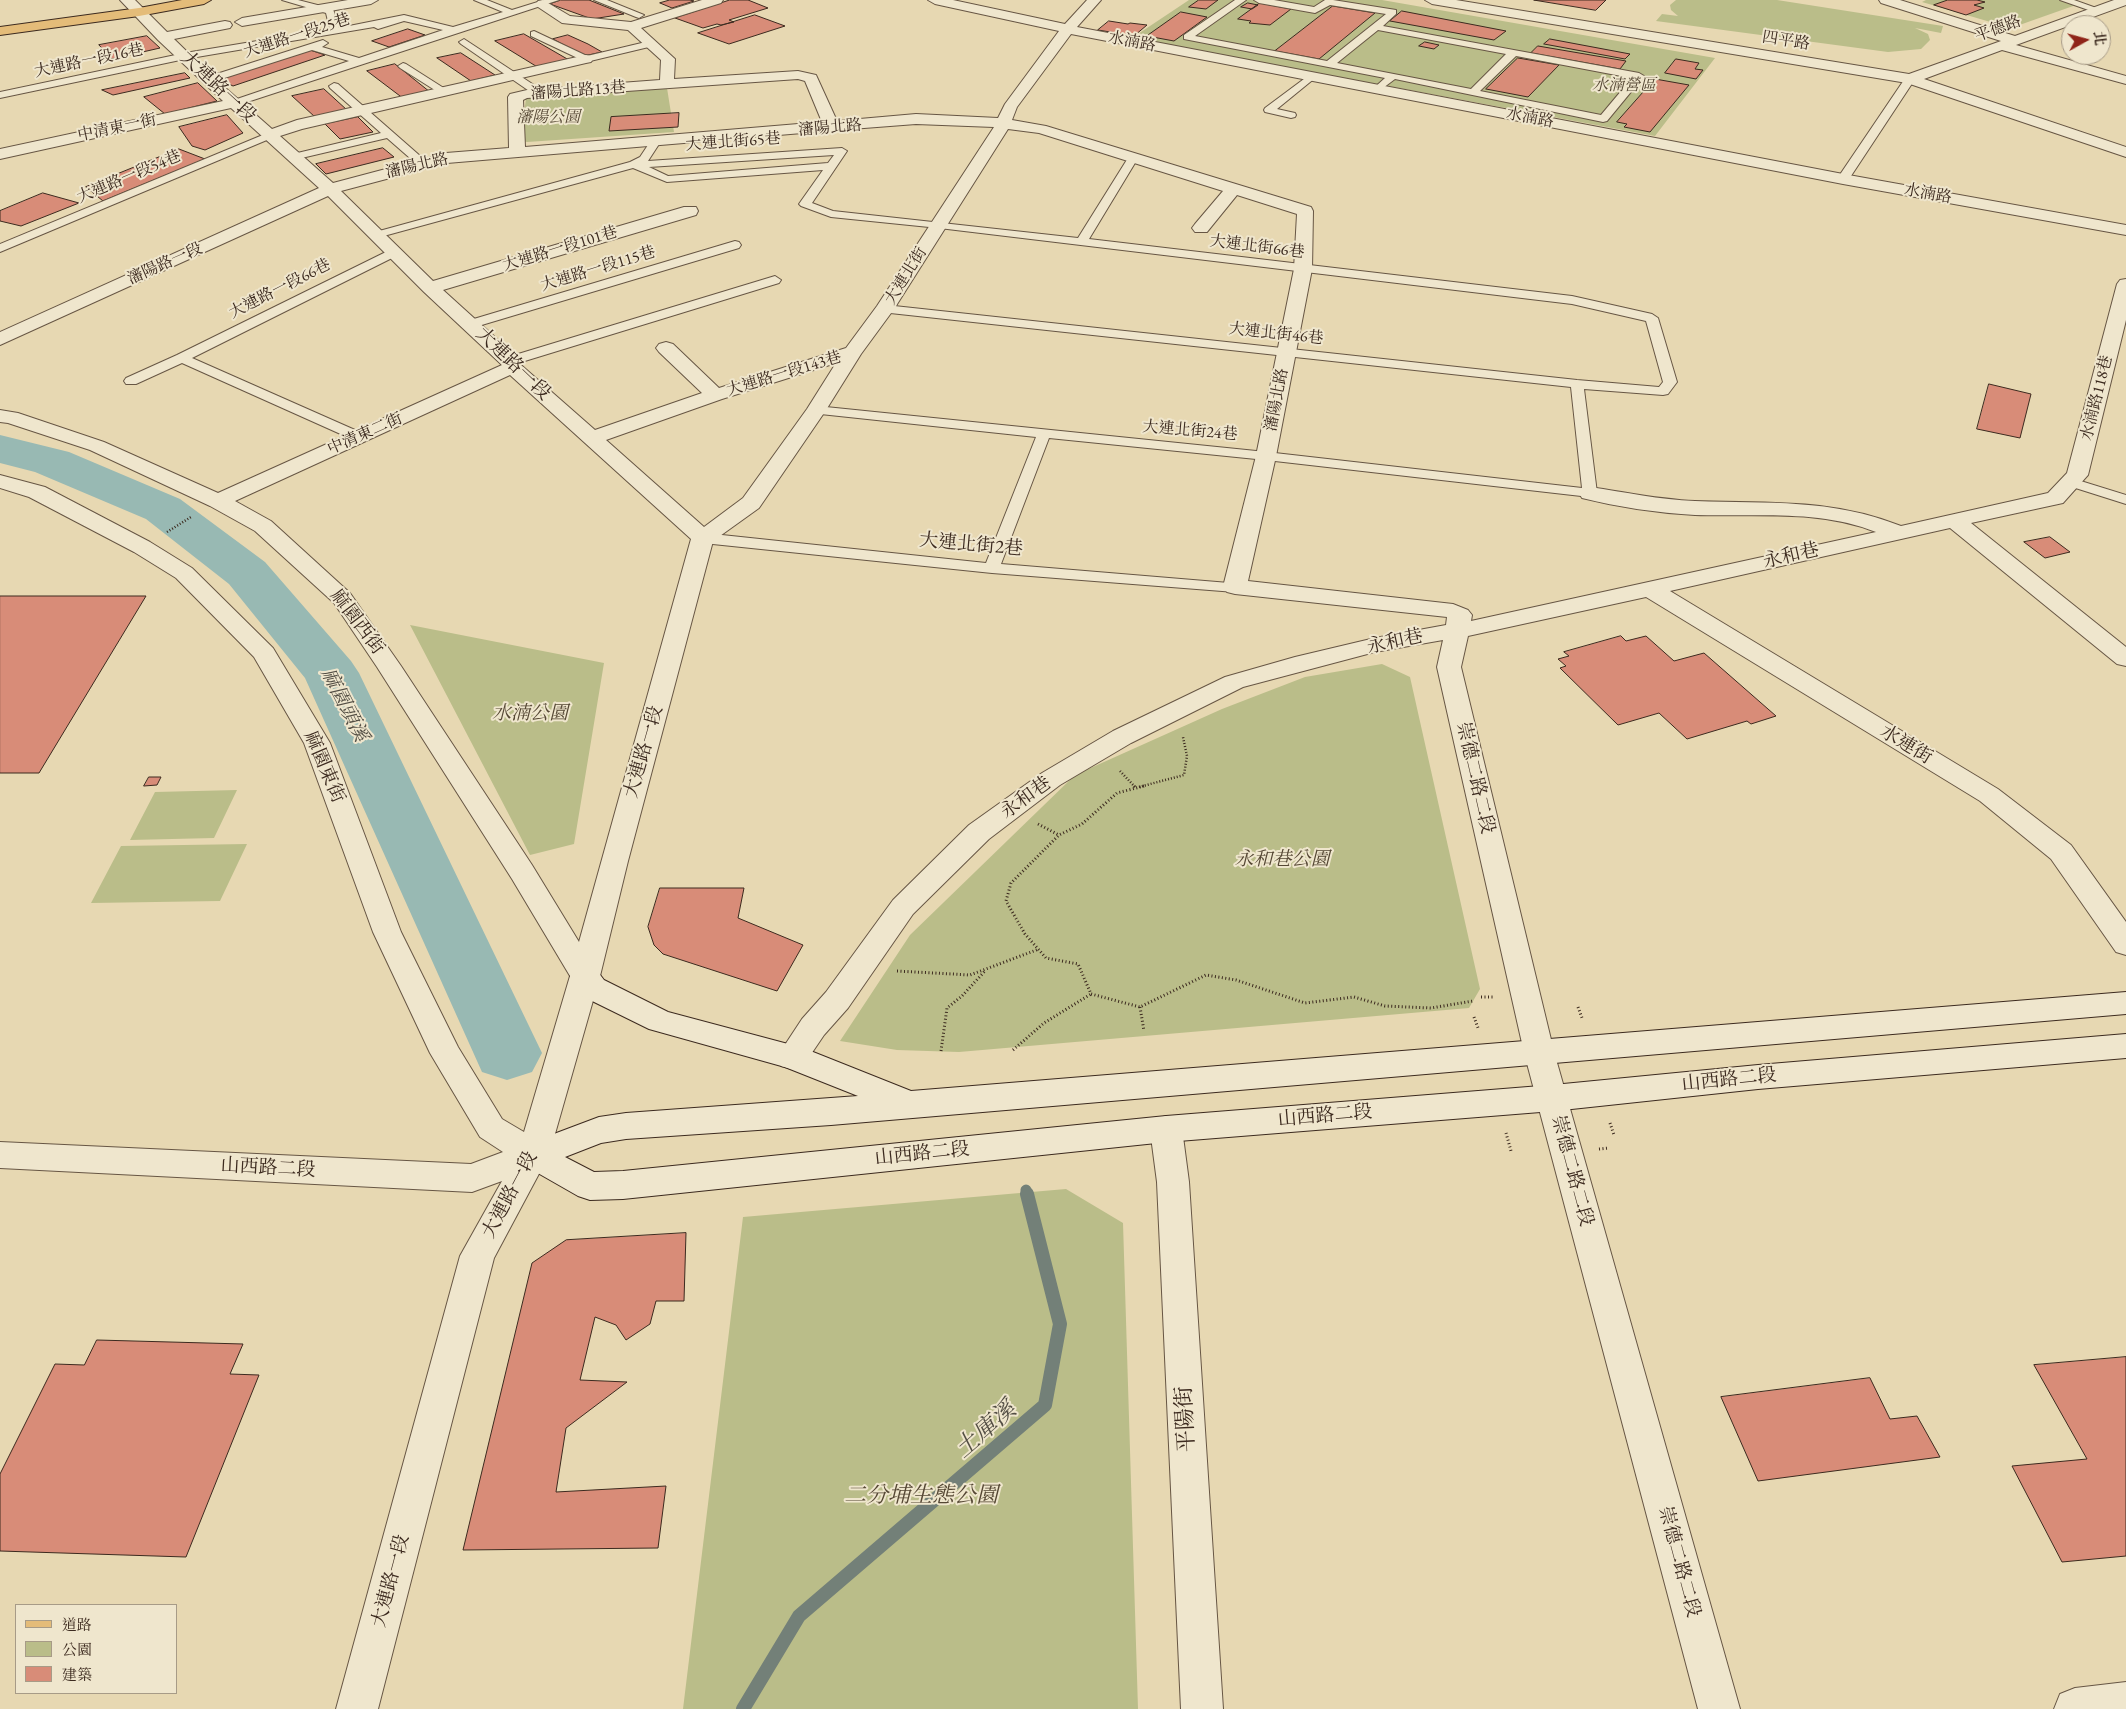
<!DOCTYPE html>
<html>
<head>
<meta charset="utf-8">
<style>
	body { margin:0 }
	#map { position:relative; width:2126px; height:1709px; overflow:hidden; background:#e7d8b2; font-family:"EB Garamond","Noto Serif TC",serif }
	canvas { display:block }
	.legend { position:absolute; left:15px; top:1604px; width:162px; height:90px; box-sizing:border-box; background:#efe6cd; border:1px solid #a79b87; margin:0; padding:6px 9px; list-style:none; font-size:15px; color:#3c2a1f }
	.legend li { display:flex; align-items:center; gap:10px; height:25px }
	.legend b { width:25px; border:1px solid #a79b87 }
	.north { position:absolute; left:2061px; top:15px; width:50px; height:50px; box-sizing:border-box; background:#efe6cd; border:1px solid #a79b87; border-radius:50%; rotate:83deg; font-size:14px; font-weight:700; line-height:20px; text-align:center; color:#3c2a1f }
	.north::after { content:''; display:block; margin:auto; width:18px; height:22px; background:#8f2418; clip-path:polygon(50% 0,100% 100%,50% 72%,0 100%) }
</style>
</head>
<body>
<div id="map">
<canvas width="2126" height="1709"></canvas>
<ul class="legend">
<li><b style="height:6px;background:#e4bc79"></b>道路</li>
<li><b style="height:14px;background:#babd89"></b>公園</li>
<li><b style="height:14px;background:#d88c78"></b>建築</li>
</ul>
<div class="north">北</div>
</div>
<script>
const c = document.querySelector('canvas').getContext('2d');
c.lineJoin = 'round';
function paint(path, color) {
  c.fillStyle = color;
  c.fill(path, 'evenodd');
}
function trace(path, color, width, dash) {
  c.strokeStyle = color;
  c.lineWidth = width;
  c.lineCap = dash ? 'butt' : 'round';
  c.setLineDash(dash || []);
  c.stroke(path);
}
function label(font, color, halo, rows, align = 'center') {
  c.font = font + ' "EB Garamond","Noto Serif TC",serif';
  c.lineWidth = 4;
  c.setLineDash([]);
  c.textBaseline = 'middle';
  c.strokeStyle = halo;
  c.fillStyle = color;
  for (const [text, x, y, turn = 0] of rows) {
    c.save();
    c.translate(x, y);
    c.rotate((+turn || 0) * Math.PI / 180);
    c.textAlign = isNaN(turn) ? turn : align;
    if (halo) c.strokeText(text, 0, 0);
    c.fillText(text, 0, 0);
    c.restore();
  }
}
const green = new Path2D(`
	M1189,0H1382L1715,58L1655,136L1132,38Z
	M1676,0H1777L1943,26L1941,33L1915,28L1928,34L1930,40L1921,49L1888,52L1656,21L1662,14L1678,16L1671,10L1670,5Z
	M1926,0H2059L2076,5L2011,28L1922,2Z
	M667,88L674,132L527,142L520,140L526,99L536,96Z
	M410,625L604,663L574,844L530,855Z
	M1382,664L1410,677L1480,989L1469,1008L959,1052L897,1050L840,1041L910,935L1075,775L1222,709L1305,677Z
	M237,790L214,838L130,840L155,792Z
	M247,844L220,901L91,903L121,846Z
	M1066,1189L1123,1223L1138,1709H683L743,1217Z`);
const streamFar1 = new Path2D(`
	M1026,1190L1028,1195`);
const stream = new Path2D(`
	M743,1709L799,1616L1045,1405L1060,1324L1027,1194`);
const river = new Path2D(`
	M0,435L69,452L180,499L265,562L351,661L359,673L542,1053L532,1072L507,1080L482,1072L305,678L229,584L146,519L35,472L0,463Z`);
const building = new Path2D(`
	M561,0H589L624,14L592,19L550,4Z
	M670,0H690L694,1L672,8L660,3Z
	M730,0H748L768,8L729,20L734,22L721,25L717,24L703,28L675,18Z
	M1199,0H1218L1206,9L1189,7Z
	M1534,0H1606L1596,10Z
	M1948,0H1977L1985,2L1974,5L1984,8L1966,15L1934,5Z
	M1248,3L1258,5L1252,9L1241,7Z
	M1260,3L1291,9L1270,25L1249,23L1251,21L1238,19Z
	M1333,6L1375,13L1319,59L1275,51Z
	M1402,11L1506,31L1494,40L1390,21Z
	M1181,12L1207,17L1174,41L1147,36Z
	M755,15L785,26L729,44L698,33Z
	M1109,21L1128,24L1130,23L1147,25L1134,36L1098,30Z
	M408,29L425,35L389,47L372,41Z
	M524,34L569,60L539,68L495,41Z
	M568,35L588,44L602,52L584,56L553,39Z
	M147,36L160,48L112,59L99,45Z
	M1550,39L1630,54L1625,59L1544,44Z
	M1425,42L1439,45L1434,49L1419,46Z
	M1538,46L1626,61L1620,69L1531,53Z
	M310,50L325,55L233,86L219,79Z
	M461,53L495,75L471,81L437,58Z
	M1518,58L1559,65L1528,97L1486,89Z
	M1676,59L1699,63L1695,69L1703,70L1696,79L1665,73Z
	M395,64L430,92L404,99L367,71Z
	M185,73L190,78L113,95L102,90Z
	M1655,79L1689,85L1650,132L1624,127L1627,124L1617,122Z
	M198,83L217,101L165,114L144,97Z
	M324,89L347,110L315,117L292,96Z
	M679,113L678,127L609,131L611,117Z
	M227,115L243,133L205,150L192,146L179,127Z
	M358,117L373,132L340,139L325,124Z
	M383,148L394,157L326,174L316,164Z
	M179,149L205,159L103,201L86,187Z
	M43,193L79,203L21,226L0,221V211Z
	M1989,384L2031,394L2020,438L1977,429Z
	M2050,537L2070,552L2045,558L2024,542Z
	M0,596H146L39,773H0Z
	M1621,636L1626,641L1646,636L1674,661L1704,653L1776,716L1751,724L1747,721L1687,739L1659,713L1618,725L1560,668L1566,666L1558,659L1569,656L1564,652Z
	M149,777H161L157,785L144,786Z
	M660,888H744L738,918L803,945L777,991L663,954L654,945L648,927Z
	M686,1233L684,1301H656L650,1324L626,1340L616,1325L595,1317L580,1380L627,1382L566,1428L556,1492L666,1486L658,1548L463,1550L532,1263L566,1240Z
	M97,1340L243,1344L230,1374L259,1375L186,1557L0,1551V1474L55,1364L84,1365Z
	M2126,1357V1556L2062,1562L2012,1466L2087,1459L2034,1365Z
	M1870,1378L1890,1419L1917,1416L1940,1457L1758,1481L1721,1397Z`);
const pathFar1 = new Path2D(`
	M167,532L191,517
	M1120,771L1135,787
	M1139,787L1184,775L1187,756L1183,737`);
const path = new Path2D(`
	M1134,786L1136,788
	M1144,786L1117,793L1082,824L1059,835L1011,883L1006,901L1025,934L1046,958L1078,964L1091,994L1140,1007L1206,975L1236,980L1305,1003L1354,997L1385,1006L1431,1008L1473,1001
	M1038,824L1059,835
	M897,971L970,975L1039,949
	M1481,997H1493
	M1140,1007L1144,1031
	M1578,1007L1582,1018
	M1474,1017L1478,1028
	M1013,1050L1044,1023L1091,994
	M941,1051L947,1008L962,996L985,971
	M1610,1123L1614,1135
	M1506,1133L1511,1151
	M1599,1149L1609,1148`);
const lane = new Path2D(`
	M282,0H298L333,9L339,28L404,15L453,27L503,12L474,0H487L512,10L544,0H559L235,106L231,105V101L349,61L312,50L212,82H204V78L323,40L328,43L322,47L359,58L443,30L404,21L378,29L374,27L185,59L0,98V92L185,53L330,29L326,13Z
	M594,0H607L644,15L639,18L636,17Z
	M1235,0H1246L1195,36L1327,61L1386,14L1330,5L1315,13L1259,3L1254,0H1274L1314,7L1325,0H1333L1396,10V14L1383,26L1639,73L1644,76L1607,121L1603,122L1395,79L1379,91L1374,88L1385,78L1184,39V35ZM1378,30L1506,54L1471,89L1337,63ZM1516,56L1632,78L1601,115L1480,91Z
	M2060,0H2074L2102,10L2097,13Z
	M534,31L587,56L650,41L655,44L653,46L586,62L531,36V32Z
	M464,39L543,91V95H535L461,44L459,42Z
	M403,63L406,64L450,92L445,95L441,94L400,68L398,66Z
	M1312,73L1315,74V78L1277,109L1295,113L1296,115L1295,117L1291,118L1265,112L1264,110L1265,108Z
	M1910,76L1915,79L1849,179L1843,182L1839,181L1837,179L1906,77Z
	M334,83L338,84L427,162L428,164L427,166H419L387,138L293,160L289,159L288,157L289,155L381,133L330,88L329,86Z
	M270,132L275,135L274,137L0,252V244Z
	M656,138L661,141L648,161L842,148L847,151L812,203L833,211L1078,238L1128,158L1133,155L1138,158L1089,239L1572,296L1652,314L1658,318L1677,382L1668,394L1663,395L1584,389L1597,493L1595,496L1590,497L1266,460L1049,438L1001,564L1241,584L1243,587L1241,590L1235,592L992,573L703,543L698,541L695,538L698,535L703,533L986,563L1036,437L811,413L809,410L811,407L816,406L1266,452L1582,488L1571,387L881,312L879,309L885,305L1577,380L1659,387L1663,382L1646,321L1572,304L939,228L831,217L801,206L799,204L823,170L667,182L633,168L380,237L376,239L370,235L372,233L630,162L640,157L652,139ZM834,155L828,163L668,176L649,167Z
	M735,241L739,242L741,245L739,248L475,327H467L465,324L467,321Z
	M394,248L400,252L398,255L192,358L364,434L366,437L364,440H354L182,363L136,384H126L124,381L126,378L177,355Z
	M775,276L781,280L779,283L515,364H505L503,361L505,358Z
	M2071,478L2126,495V504L2066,485L2064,482L2066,479Z`);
const street = new Path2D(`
	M120,0H135L167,32L225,21L230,22L232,25L230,28L174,39L213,77L272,129L297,120L586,55L591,56L593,59L591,62L586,63L302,129L280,136L333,183L446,153L509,148L508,97L510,94L527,90L660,80L661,60L628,30L562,23L538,7L536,4L538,1L543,0L570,16L631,22L702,0H723L721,3L641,28L675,59L674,79L798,71L816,75L837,121L916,114L998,118L1005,104L1059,31L935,4L928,0H953L1065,24L1087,0H1101L1077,27L1843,174L2126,225V235L1843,184L1071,34L1017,107L1012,120L1046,126L1311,207L1313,211L1312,269L1276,456L1248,581L1453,604L1468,610L1472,615L1471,621L1876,532C1819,509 1755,517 1695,515C1658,513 1618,507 1582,498L1579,493L1582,488L1590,487C1625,492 1660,500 1695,501C1769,504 1830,498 1901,526L2048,493L2067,473L2117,284L2120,280L2126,279V320L2088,475L2063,503L1971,523L2126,647V666L2117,664L1950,528L1670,591L1998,789L2071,845L2126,922V955L2116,952L2051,859L1980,801L1646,597L1468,636L1461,667L1554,1052L1740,1709H1698L1524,1052L1437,667L1443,640L1375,652L1243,687L1131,743L1060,785L989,839L913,914L848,1008L824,1035L803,1066L792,1069L781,1066L777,1057L802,1019L826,992L893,900L969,825L1042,773L1113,731L1225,677L1295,657L1375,638L1446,625L1447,617L1235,594L1227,592L1223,587L1256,456L1294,269L1297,214L1237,195L1207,232H1195L1192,228L1195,224L1223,191L1039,133L1008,129L894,309L861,354L826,410L759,508L713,541L628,861L600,976L549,1155L494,1258L378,1709H336L460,1256L502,1181L472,1192L0,1168V1142L471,1164L503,1152L480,1137L430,1053L373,932L304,743L254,657L176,578L134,552L29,497L0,488V475L45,487L150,542L192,568L273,648L330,743L401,932L458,1047L502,1119L524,1132L570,976L512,879L377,667L334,603L255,531L210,506L90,450L8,423L0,422V410L18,413L104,442L218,493L502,365L424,292L328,196L0,345V332L319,188L231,108L0,159V149L223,101L158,40ZM798,79L805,81L822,122L525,147L523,100L527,98ZM916,124L994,127L877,306L846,348L719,388L673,344L666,342L659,344L656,348L659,352L702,393L595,430L521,365L517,357L443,290L696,215L698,211L696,207H684L433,281L341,191L447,163L826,131L832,133L838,130ZM836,363L807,409L743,498L704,527L606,440L722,399ZM510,375L691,539L579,942L532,865L401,666L350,593L271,521L235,501Z
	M348,0H378L371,4L242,26L235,22L242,18Z
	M1425,0H1456L1909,74L2001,41L1881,3L1879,0H1900L2015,36L2114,0H2126V5L2016,45L2126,76V84L2002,50L1924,79L2126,147V157L1907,83L1432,4Z
	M1166,1116L1177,1120L1182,1129L1189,1182L1223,1709H1181L1157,1182L1150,1129L1155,1120Z
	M2126,1682V1709H2054L2060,1694L2075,1688Z`);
const secondary = new Path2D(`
	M585,965L595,968L604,980L668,1012L803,1048L911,1091L2126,992V1014L831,1125L626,1139L601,1143L565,1157L594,1172L623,1171L1166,1116L1553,1085L1758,1065L2126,1034V1058L1758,1089L1553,1111L1166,1142L623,1199L590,1200L578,1196L522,1164L517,1155L522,1146L599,1117L626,1113L858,1096L785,1067L649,1029L582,996L570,976L575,968Z`);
const primary = new Path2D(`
	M182,0H211L204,4L139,16L0,35V27L139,8Z`);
const farStreetnames = [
	["平德路",1998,29,-20],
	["大連路一段25巷",297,36,-18],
	["四平路",1786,41,9],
	["水湳路",1132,42,11],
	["大連路一段16巷",89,61,-12],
	["瀋陽北路13巷",578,91,-4],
	["水湳路",1530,118,11],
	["中清東一街",117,128,-12],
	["瀋陽北路",830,128,-5],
	["大連北街65巷",733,142,-4],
	["瀋陽北路",417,166,-13],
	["大連路一段54巷",129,177,-23],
	["水湳路",1928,194,10],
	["大連北街66巷",1257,247,7],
	["大連路一段101巷",560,249,-17],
	["瀋陽路一段",165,264,-24],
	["大連路一段115巷",598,269,-17],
	["大連北街",906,276,-58],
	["大連路一段66巷",280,289,-27],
	["大連北街46巷",1276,334,6],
	["大連路一段143巷",784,374,-17],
	["水湳路118巷",2097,398,-76],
	["瀋陽北路",1277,400,-79],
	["大連北街24巷",1190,431,5],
	["中清東二街",365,434,-24]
];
const farParknames = [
	["水湳營區",1624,86],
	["瀋陽公園",548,118]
];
const streetNames = [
	["大連路一段",218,87,43],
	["大連路一段",513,364,44],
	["大連北街2巷",971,545,5],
	["永和巷",1791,556,-13],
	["麻園西街",357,622,53],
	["永和巷",1395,642,-12],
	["水連街",1906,745,31],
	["大連路一段",644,752,-74],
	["麻園東街",324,767,67],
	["崇德二路二段",1475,778,77],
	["永和巷",1026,798,-36],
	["山西路二段",1729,1080,-6],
	["山西路二段",1325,1116,-5],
	["山西路二段",922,1154,-6],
	["山西路二段",268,1168,3],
	["崇德二路二段",1572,1171,75],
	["大連路一段",510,1195,-62],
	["崇德二路二段",1679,1562,75],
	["大連路一段",391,1581,-75]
];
const parkNames = [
	["水湳公園",530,714],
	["永和巷公園",1282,860]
];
const waterNames = [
	["麻園頭溪",344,705,63]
];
const nearStreetnames = [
	["平陽街",1186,1419,-93]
];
const nearParknames = [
	["二分埔生態公園",921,1496]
];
const nearWaternames = [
	["土庫溪",986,1430,-41]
];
paint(green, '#babd89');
trace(streamFar1, '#738078', 11);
trace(stream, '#738078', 14);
paint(river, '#98b9b3');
paint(building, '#d88c78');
trace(building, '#3c2a1f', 1);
trace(lane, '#675644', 2);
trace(street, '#675644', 2);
trace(secondary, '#3c2a1f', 2);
trace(primary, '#3c2a1f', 2);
trace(pathFar1, '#3c2a1f', 2.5, [1, 2]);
trace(path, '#3c2a1f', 3, [1, 2.5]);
paint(lane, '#efe6cd');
paint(street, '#efe6cd');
paint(secondary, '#efe6cd');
paint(primary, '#e4bc79');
label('16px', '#3c2a1f', '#efe6cd', farStreetnames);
label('italic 16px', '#554734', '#efe6cd', farParknames);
label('19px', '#3c2a1f', '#efe6cd', streetNames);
label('italic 19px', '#554734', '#efe6cd', parkNames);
label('italic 20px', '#534e44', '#efe6cd', waterNames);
label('22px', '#3c2a1f', '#efe6cd', nearStreetnames);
label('italic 22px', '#554734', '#efe6cd', nearParknames);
label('italic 24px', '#534e44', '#efe6cd', nearWaternames);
</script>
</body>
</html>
